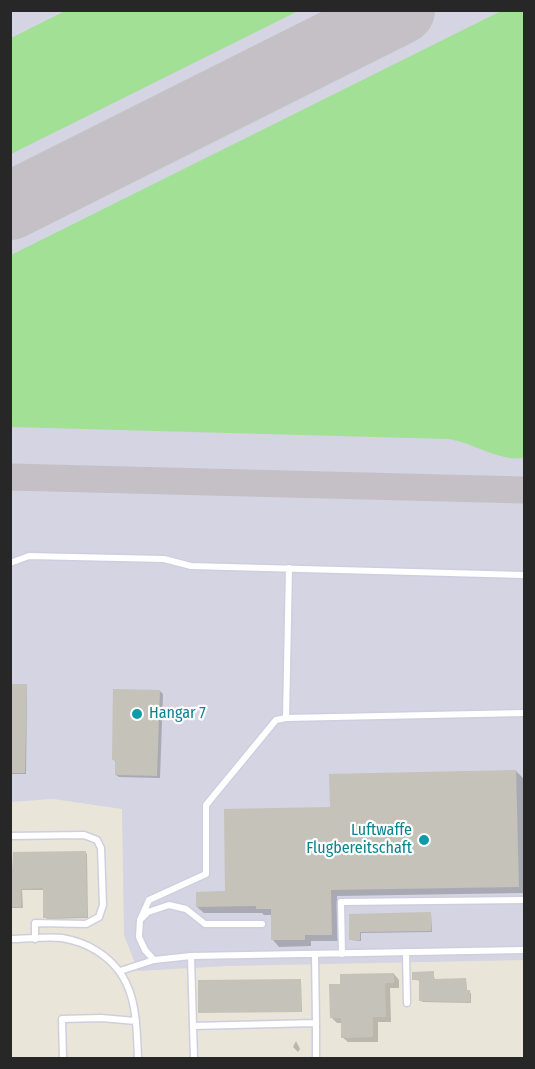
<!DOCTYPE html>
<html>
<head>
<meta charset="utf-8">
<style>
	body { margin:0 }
	#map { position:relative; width:535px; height:1069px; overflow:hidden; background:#eae5d9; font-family:"Fira Sans Condensed",sans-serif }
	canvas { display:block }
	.frame { position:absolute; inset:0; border:12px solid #272727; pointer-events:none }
</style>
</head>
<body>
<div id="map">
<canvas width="535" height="1069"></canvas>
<div class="frame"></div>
</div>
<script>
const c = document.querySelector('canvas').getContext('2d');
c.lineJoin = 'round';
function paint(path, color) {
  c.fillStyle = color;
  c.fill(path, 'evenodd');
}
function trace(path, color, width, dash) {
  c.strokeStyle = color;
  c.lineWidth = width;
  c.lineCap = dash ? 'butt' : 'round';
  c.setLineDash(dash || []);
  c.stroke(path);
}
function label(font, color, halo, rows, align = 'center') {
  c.font = font + ' "Fira Sans Condensed",sans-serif';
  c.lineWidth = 4.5;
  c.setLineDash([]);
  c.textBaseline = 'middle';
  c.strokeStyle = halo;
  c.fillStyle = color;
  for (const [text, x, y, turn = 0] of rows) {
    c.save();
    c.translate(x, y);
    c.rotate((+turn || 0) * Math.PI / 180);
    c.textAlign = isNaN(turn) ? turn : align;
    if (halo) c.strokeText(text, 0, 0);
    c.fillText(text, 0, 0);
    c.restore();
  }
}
const airport = new Path2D(`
	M11,11H524V960L227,966L138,971L124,935L122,809L53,799L11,802Z`);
const green = new Path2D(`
	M65,11V10L298,11L11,154V38Z
	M501,11H524V458C518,458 511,459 505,457C485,453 469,442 448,439L11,427V255Z`);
const shadow = new Path2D(`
	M10,686L27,687L26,774H10Z
	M160,691L163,694L160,778L119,777L116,775V762L114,760Z
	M516,771L523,778L524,893L337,896L338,941H311V946L279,947L273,940L272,915H264L262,913H204L197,907L227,893L331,808Z
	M85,852L87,854L88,918L47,919L45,917L44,890H22L23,908H10V871Z
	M431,914L432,932L361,933V941L351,940L350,915Z
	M433,973L435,980H466L467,992L471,993V1003L422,1002L420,981L413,979Z
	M394,974L399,980V988H390L391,1022H378V1042H348L342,1037V1023H337L331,1017L341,985Z
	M301,980L302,1012H199Z
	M296,1041L300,1049L298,1052L293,1047Z`);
const taxiway = new Path2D(`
	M327,47C342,37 355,28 361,10
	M10,477L524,490`);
const runway = new Path2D(`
	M10,206L401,10`);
const building = new Path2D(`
	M10,684H27L25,773H10Z
	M113,689L160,690L157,776L115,775V760H112Z
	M516,770L519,887L331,890L332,935H305V940H271V909H256V906L196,907V892L225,891L224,809L330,807L329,774Z
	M86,851L87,917L43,918V888L21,889V907H10L13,852Z
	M431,912V931L360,932V940H349V914Z
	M434,971V979L466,978L467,990H470V1002L419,1001V980H412V972Z
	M394,973V983H385L386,1017H373V1037L341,1038V1018H330L329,984H340V974Z
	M301,979V1012L198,1013V980Z`);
const service = new Path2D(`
	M10,563L29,556L164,559L191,566L524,575
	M286,718L289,568
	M10,836L84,835L97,840L101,848L103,905L99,917L86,924L35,923V939
	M141,919L148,912L169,905L186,909L205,924H262
	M10,939C27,939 45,936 62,938C74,940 86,944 97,951C137,976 136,1016 138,1058
	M406,952L407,1003
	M342,954L341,902L524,900
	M191,956L193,1026L316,1023L315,955
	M154,960L145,950L139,937L140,920L149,900L206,874V805L276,720L286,718L524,713
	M120,971L154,960L191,956L524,950
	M316,1023V1058
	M193,1026L194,1058
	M63,1058L62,1019L101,1018L136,1021`);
const markers = [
	[137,714,6,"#0f9aa8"],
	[424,840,6,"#0f9aa8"]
];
const cultureNames = [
	["Hangar 7",149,714],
	["Luftwaffe",412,831,"right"],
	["Flugbereitschaft",412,849,"right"]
];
paint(airport, '#d4d4e2');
paint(green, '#a2e096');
paint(shadow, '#0003');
trace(taxiway, '#c4c0c5', 27);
trace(runway, '#c4c0c5', 68);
paint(building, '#c5c2b9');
trace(service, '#cecee0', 9);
trace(service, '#fff', 6);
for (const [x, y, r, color] of markers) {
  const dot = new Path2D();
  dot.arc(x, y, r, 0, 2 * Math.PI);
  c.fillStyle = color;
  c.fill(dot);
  trace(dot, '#fff', 2);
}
label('16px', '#0d838f', '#fff', cultureNames, 'left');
</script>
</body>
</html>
